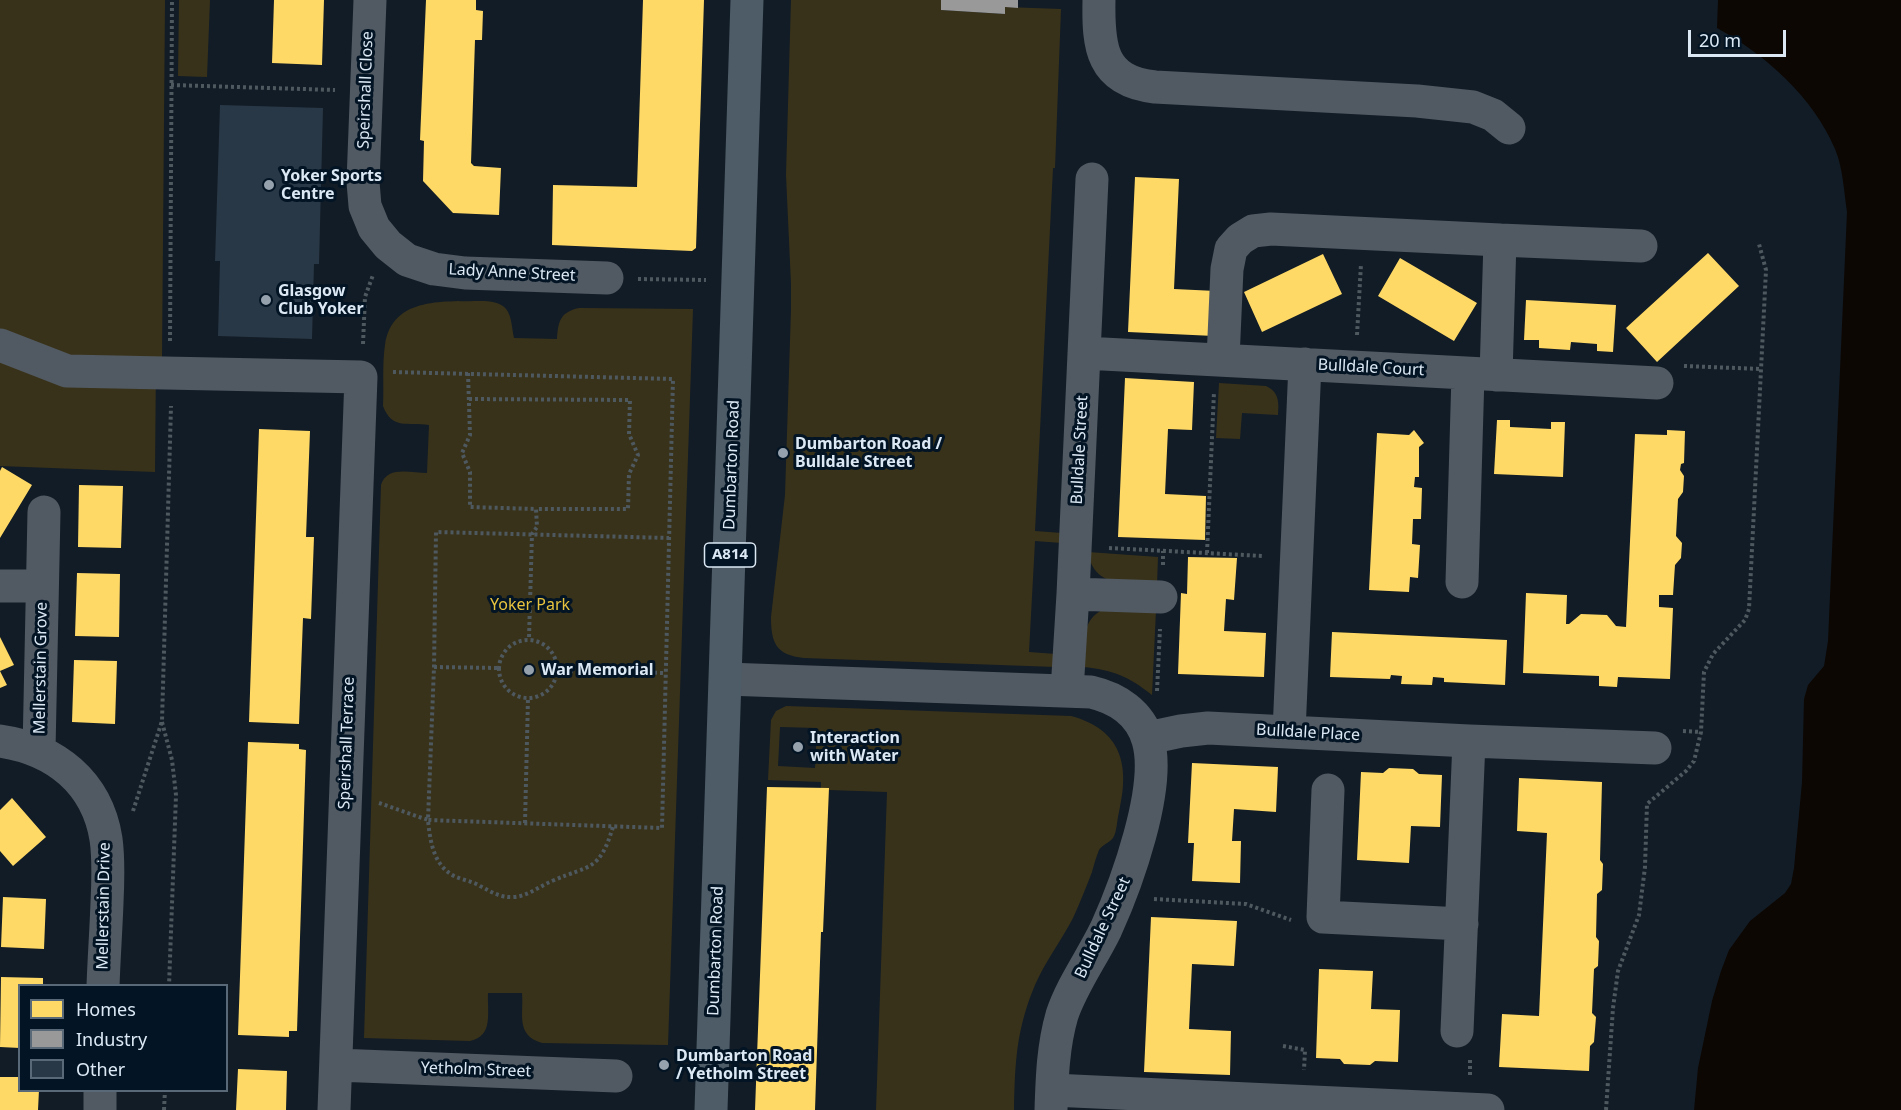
<!DOCTYPE html>
<html>
<head>
<meta charset="utf-8">
<style>
	body { margin:0 }
	#map { position:relative; width:1901px; height:1110px; overflow:hidden; background:#121c26; font-family:"Noto Sans",sans-serif }
	canvas { display:block }
	.legend { position:absolute; left:18px; top:984px; width:210px; height:108px; box-sizing:border-box; background:#031424; border:2px solid #5a6978; margin:0; padding:8px 10px; list-style:none; font-size:18px; color:#dce9f5 }
	.legend li { display:flex; align-items:center; gap:12px; height:30px }
	.legend b { width:30px; border:2px solid #5a6978 }
	.scale { position:absolute; left:1688px; top:30px; width:98px; height:27px; box-sizing:border-box; border:3px solid #dce9f5; border-top:0; padding-left:8px; font-size:18px; line-height:21px; white-space:nowrap; color:#dce9f5; -webkit-text-stroke:4px #031424; paint-order:stroke }
</style>
</head>
<body>
<div id="map">
<canvas width="1901" height="1110"></canvas>
<ul class="legend">
<li><b style="height:16px;background:#ffd966"></b>Homes</li>
<li><b style="height:16px;background:#999"></b>Industry</li>
<li><b style="height:16px;background:#293846"></b>Other</li>
</ul>
<div class="scale">20 m</div>
</div>
<script>
const c = document.querySelector('canvas').getContext('2d');
c.lineJoin = 'round';
function paint(path, color) {
  c.fillStyle = color;
  c.fill(path, 'evenodd');
}
function trace(path, color, width, dash) {
  c.strokeStyle = color;
  c.lineWidth = width;
  c.lineCap = dash ? 'butt' : 'round';
  c.setLineDash(dash || []);
  c.stroke(path);
}
function label(font, color, halo, rows, align = 'center') {
  c.font = font + ' "Noto Sans",sans-serif';
  c.lineWidth = 6;
  c.setLineDash([]);
  c.textBaseline = 'middle';
  c.strokeStyle = halo;
  c.fillStyle = color;
  for (const [text, x, y, turn = 0] of rows) {
    c.save();
    c.translate(x, y);
    c.rotate((+turn || 0) * Math.PI / 180);
    c.textAlign = isNaN(turn) ? turn : align;
    if (halo) c.strokeText(text, 0, 0);
    c.fillText(text, 0, 0);
    c.restore();
  }
}
const green = new Path2D(`
	M0,0H165L162,357L156,358L155,472L0,466Z
	M179,0H210L207,77L178,76Z
	M791,0H941V10L1005,14V7L1061,9L1055,168H1053L1035,531L1062,533V543L1035,541L1029,652L1056,654V667L804,658C776,655 771,643 771,617L785,495L791,310V284L786,175Z
	M485,301C512,303 510,316 514,338L557,339C558,322 560,312 579,308L693,309L668,1045L542,1043C515,1035 524,1014 522,993H488C487,1012 494,1036 470,1041L364,1038L381,485C387,465 411,473 427,473L429,425C408,422 392,430 383,406C384,386 382,365 385,345C392,295 447,302 485,301Z
	M1219,383L1266,386C1279,392 1279,402 1278,415L1242,413L1240,439L1216,438Z
	M1088,552L1158,557L1157,585C1127,582 1094,589 1088,552Z
	M1104,609L1156,610L1152,695C1128,676 1113,670 1083,667C1085,644 1080,620 1104,609Z
	M786,706L1071,716C1122,730 1130,765 1119,812C1117,819 1117,832 1113,838C1109,843 1102,845 1099,850C1096,857 1094,865 1092,872C1086,887 1080,903 1073,918C1061,941 1045,962 1035,985C1016,1030 1015,1063 1014,1110H876L887,792L829,790L821,788V782L768,780L771,720L776,711ZM780,727L817,728L815,768L778,766Z`);
const water = new Path2D(`
	M1718,0H1901V1110H1694L1698,1068L1712,1001L1721,971L1729,950L1750,921L1785,893L1791,884L1794,868L1802,782L1804,699L1808,685L1824,666L1828,641L1847,212C1844,192 1843,168 1835,149C1813,97 1766,55 1717,28Z`);
const homes = new Path2D(`
	M274,0H324L322,65L272,63Z
	M426,0H476V10L483,11L482,40H475L471,163L474,166L501,168L499,215L453,213L423,181L424,141L420,140Z
	M643,0H704L696,248L692,251L552,245L553,185L637,187Z
	M1135,177L1179,179L1174,289L1216,291L1214,336L1128,332Z
	M1708,253L1739,286L1657,362L1626,328Z
	M1323,254L1342,294L1262,332L1244,292Z
	M1400,258L1477,303L1454,341L1378,296Z
	M1526,300L1616,305L1613,352L1597,351V344L1571,342L1570,350L1539,348V340H1524Z
	M1125,378L1194,382L1192,430L1168,429L1165,494L1206,496L1205,540L1118,537Z
	M1497,420H1510V427L1531,428L1551,429V422H1565L1563,477L1494,474Z
	M259,429L310,431L306,537H314L311,619L303,618L299,724L249,722Z
	M1414,430L1424,443L1419,447V477H1415L1414,487L1422,488L1421,519H1413L1412,544L1420,545L1418,578L1410,577L1409,592L1369,590L1377,433L1409,435Z
	M1667,430L1685,431L1684,463L1681,464L1680,470L1684,476L1683,492L1678,499L1676,536L1682,543L1681,558L1675,565L1673,595H1659V607L1673,608L1670,679L1618,677L1617,687L1599,686V676L1523,673L1526,593L1567,595L1566,624H1569L1581,614L1607,615L1616,626L1626,627L1635,434L1667,435Z
	M2,467L32,485L0,538V471Z
	M79,485L123,486L121,548L78,547Z
	M1188,557L1237,558L1234,600L1226,599L1224,631L1266,633L1264,677L1178,674L1181,593L1187,594Z
	M77,573L120,574L119,637L75,636Z
	M1332,632L1507,640L1505,685L1444,682V678L1433,677L1432,685L1401,684L1402,676L1391,675L1390,679L1330,677Z
	M0,637L14,665L0,671L7,685L0,688Z
	M74,660L117,661L115,724L72,722Z
	M248,742L299,744V749L306,750L297,1031H289V1037L238,1035Z
	M1192,763L1278,767L1276,812L1234,809L1232,841H1241L1240,883L1192,881L1194,843H1188Z
	M1389,768L1413,769L1419,774L1442,775L1440,827L1411,826L1409,863L1357,860L1361,772L1383,773Z
	M1519,778L1602,782L1600,860L1603,864L1602,890L1597,894L1596,937L1599,941L1598,966L1594,969L1592,1013L1596,1017L1594,1042L1590,1046L1589,1071L1499,1067L1502,1014L1539,1016L1547,833L1517,831Z
	M767,787L829,788L823,932H821L815,1110H755Z
	M12,798L46,837L13,866L0,851V810Z
	M3,897L46,899L44,949L1,947Z
	M1151,917L1237,921L1234,966L1192,964L1189,1029L1231,1031L1230,1075L1144,1072Z
	M1319,969L1373,971L1371,1009L1400,1010L1398,1062L1375,1061L1370,1065L1344,1064L1340,1059L1316,1058Z
	M1,977L43,978V986H20V1048L0,1047Z
	M238,1069L287,1071L286,1110H236Z
	M0,1077H20V1090H39L38,1110H0Z`);
const industry = new Path2D(`
	M941,0H1018V8L1005,7V14L941,10Z`);
const building = new Path2D(`
	M220,105L323,108L319,264H314L312,339L218,336L220,261H215Z`);
const path = new Path2D(`
	M171,85L335,90
	M638,279L706,280
	M1357,335L1361,264
	M170,341L172,0
	M363,344L365,297L373,275
	M1684,366L1761,369
	M393,372L673,379L662,828L428,820L434,667L436,532L669,538
	M468,373L470,435L462,453L470,472V507L536,509L537,527L532,534L529,638
	M469,399L630,400L629,434L638,455L629,474L628,509H536
	M1109,548L1263,556
	M1207,553L1214,392
	M1163,565V551
	M499 669a29 29 0 1 1 58 0a29 29 0 1 1-58 0Z
	M434,667L498,668
	M558,671L665,673
	M1157,691L1160,629
	M162,722L172,760L176,795L169,986
	M1683,731L1701,732
	M379,803L428,820C430,840 433,865 454,876C462,880 472,881 480,886C492,892 500,898 514,897C528,896 540,886 552,881C591,864 599,872 613,827
	M133,811L162,721L171,406
	M525,823L528,698
	M1154,899L1246,904L1291,920
	M1283,1046L1305,1050L1304,1070
	M1470,1075V1059
	M164,1110L165,1090
	M1606,1110L1613,1008L1618,971L1639,915L1645,867L1647,804L1686,771L1694,761L1701,732L1704,672L1713,654L1745,620L1749,609L1766,270L1759,244`);
const minor = new Path2D(`
	M370,0L363,182L365,206L374,228L388,245L407,260L434,269L465,273L607,278
	M1099,0C1098,47 1101,81 1155,87L1417,101L1473,107L1493,115L1509,128
	M1500,240L1641,246
	M0,345L67,371L361,377L334,1110
	M1084,353L1657,383
	M1223,359L1227,269L1231,249L1240,239L1253,231L1271,229L1500,240L1496,375
	M1462,582L1468,374
	M0,586H42
	M1073,594L1161,597
	M726,679L1091,692C1117,698 1140,713 1148,740C1162,787 1126,885 1106,929C1092,958 1072,985 1062,1015C1053,1046 1052,1078 1051,1110
	M1067,691L1073,594L1092,179
	M1289,732L1305,364
	M1148,738L1181,731L1208,728L1469,741L1655,748
	M0,741C55,749 97,782 106,839C109,860 108,882 107,903C106,930 104,958 103,986
	M39,750L44,512
	M1328,790L1323,917L1462,924
	M1457,1031L1469,741
	M336,1065L616,1076
	M1052,1090L1488,1110
	M100,1110V1090`);
const major = new Path2D(`
	M711,1110L747,0`);
const markers = [
	[269,185,6,"#95a1ad"],
	[266,300,6,"#95a1ad"],
	[783,453,6,"#95a1ad"],
	[529,670,6,"#95a1ad"],
	[798,747,6,"#95a1ad"],
	[664,1065,6,"#95a1ad"]
];
const shields = [
	[730,555,51]
];
const shieldNames = [
	["A814",730,555]
];
const streetNames = [
	["Speirshall Close",366,90,-88],
	["Lady Anne Street",512,273,3],
	["Bulldale Court",1371,368,3],
	["Bulldale Street",1080,450,-87],
	["Dumbarton Road",732,465,-88],
	["Mellerstain Grove",41,668,-89],
	["Bulldale Place",1308,733,3],
	["Speirshall Terrace",347,743,-88],
	["Mellerstain Drive",104,906,-89],
	["Bulldale Street",1103,928,-65],
	["Dumbarton Road",716,951,-88],
	["Yetholm Street",476,1070,2]
];
const poiNames = [
	["Yoker Sports",281,176],
	["Centre",281,194],
	["Glasgow",278,291],
	["Club Yoker",278,309],
	["Dumbarton Road /",795,444],
	["Bulldale Street",795,462],
	["War Memorial",541,670],
	["Interaction",810,738],
	["with Water",810,756],
	["Dumbarton Road",676,1056],
	["/ Yetholm Street",676,1074]
];
const parkNames = [
	["Yoker Park",530,605]
];
paint(green, '#39321a');
paint(water, '#0d0703');
paint(homes, '#ffd966');
paint(industry, '#999');
paint(building, '#293846');
trace(path, '#4e585f', 4, [3, 3]);
trace(minor, '#515a63', 33);
trace(major, '#4e5c67', 33);
for (const [x, y, r, color] of markers) {
  const dot = new Path2D();
  dot.arc(x, y, r, 0, 2 * Math.PI);
  c.fillStyle = color;
  c.fill(dot);
  trace(dot, '#031424', 2);
}
for (const [x, y, w] of shields) {
  const box = new Path2D();
  box.roundRect(x - w / 2, y - 12, w, 24, 4.5);
  c.fillStyle = '#031424';
  c.fill(box);
  trace(box, '#dce9f5', 1.5);
}
label('bold 15px', '#dce9f5', null, shieldNames);
label('16px', '#dce9f5', '#031424', streetNames);
label('bold 16px', '#dce9f5', '#031424', poiNames, 'left');
label('16px', '#e7c33e', '#031424', parkNames);
</script>
</body>
</html>
